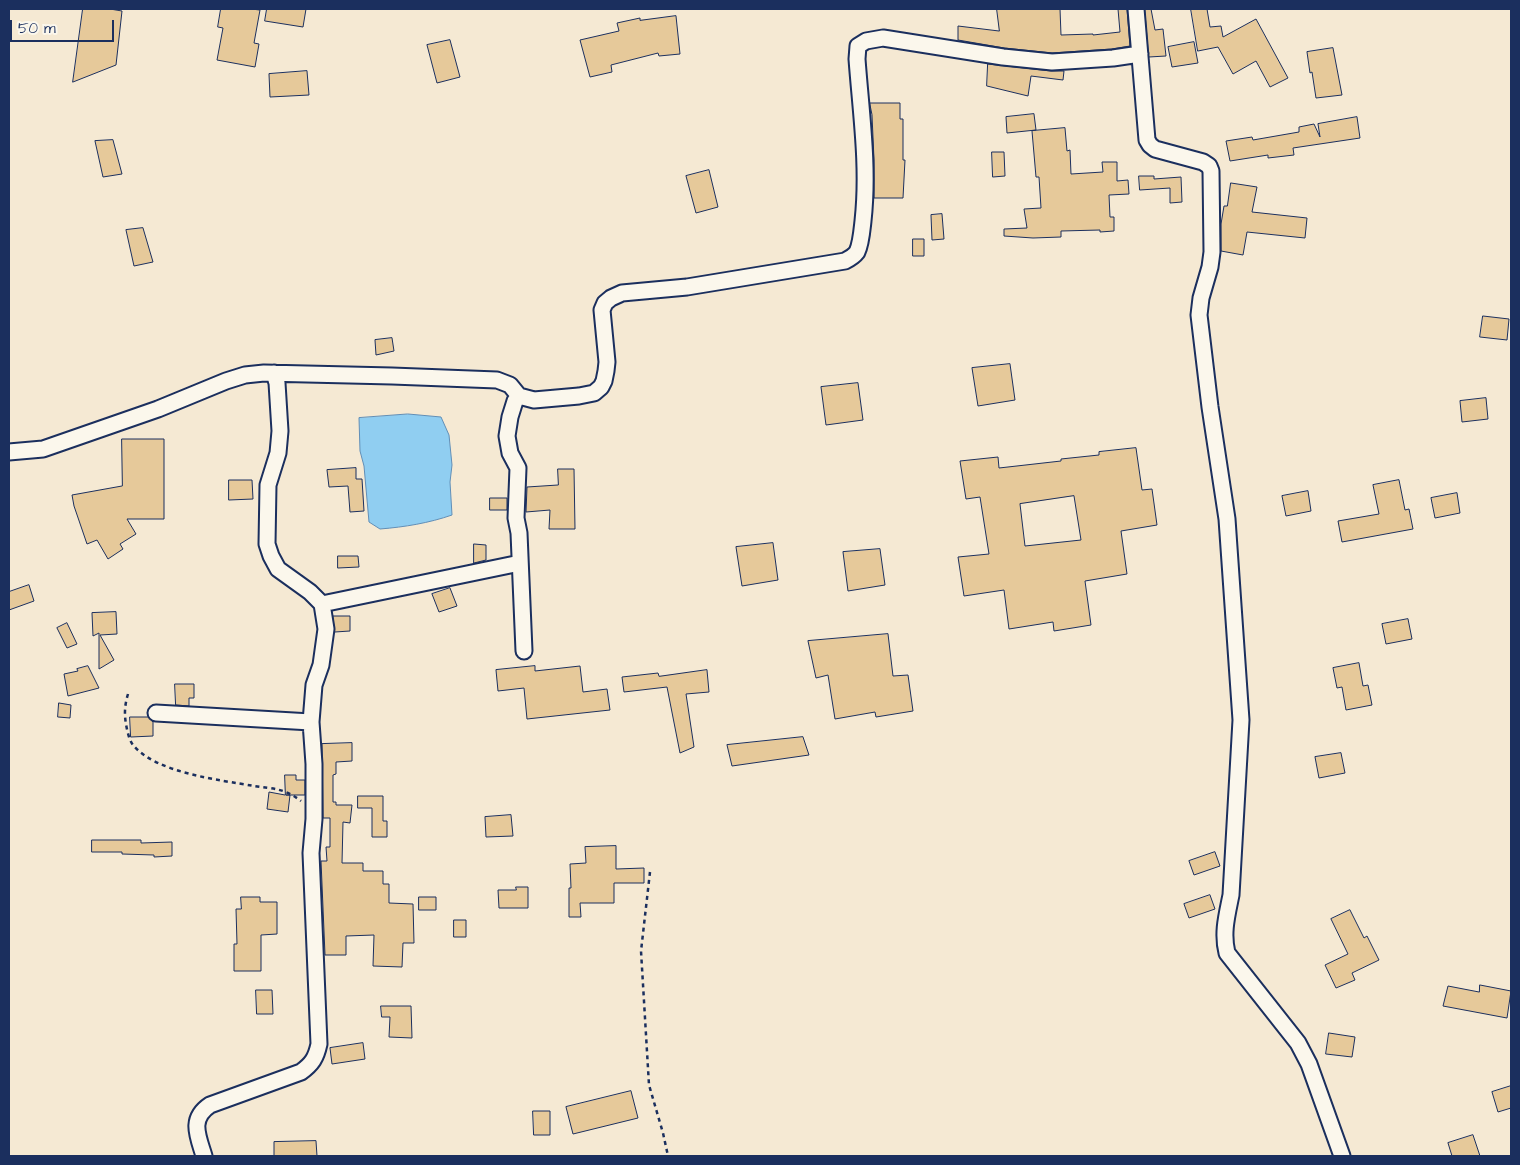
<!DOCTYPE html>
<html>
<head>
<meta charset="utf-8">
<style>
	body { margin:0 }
	#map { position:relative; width:1520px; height:1165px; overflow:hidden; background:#f5e9d3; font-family:"Architects Daughter",sans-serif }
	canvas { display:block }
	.frame { position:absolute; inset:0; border:10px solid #1b2f5e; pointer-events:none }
	.scale { position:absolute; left:10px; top:20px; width:104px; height:22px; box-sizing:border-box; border:2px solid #1b2f5e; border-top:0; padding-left:6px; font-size:15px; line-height:18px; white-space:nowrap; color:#1b2f5e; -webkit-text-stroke:4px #fbf7ec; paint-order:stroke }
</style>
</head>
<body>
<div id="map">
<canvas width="1520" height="1165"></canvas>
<div class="frame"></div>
<div class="scale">50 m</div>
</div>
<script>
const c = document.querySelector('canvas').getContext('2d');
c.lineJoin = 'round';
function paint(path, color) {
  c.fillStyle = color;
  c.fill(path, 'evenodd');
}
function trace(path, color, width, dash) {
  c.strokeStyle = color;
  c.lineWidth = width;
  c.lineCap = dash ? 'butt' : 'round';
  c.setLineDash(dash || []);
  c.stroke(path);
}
const water = new Path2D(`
	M408,414L441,417L449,435L452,465L450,482L452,515C429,523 405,527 380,529L369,522L364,466L360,451L359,418Z`);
const building = new Path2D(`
	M83,9H110L122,11L116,65L73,82Z
	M221,9H251L260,10L254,43L259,44L255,67L217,60L223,28L218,27Z
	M267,9H306L303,27L265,21Z
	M997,9H1060L1061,35L1093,34V35L1120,32L1118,9H1127L1130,46L1112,49L1052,53L1004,48L958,40V26L999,31Z
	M1145,9H1151L1155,30L1163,29L1166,56L1149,57Z
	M1191,9H1207L1210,27L1221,26L1223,37L1256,19L1288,78L1270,87L1256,61L1233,74L1218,47L1198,51Z
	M676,16L680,54L659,56L658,53L611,65L612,72L590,77L580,40L619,31L617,23L640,18V20Z
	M450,40L460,77L437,83L427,45Z
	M1194,42L1198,63L1172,67L1168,47Z
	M1333,48L1342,95L1316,98L1312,72L1310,73L1307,52Z
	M988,64L1051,71H1064L1063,80L1031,76L1028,96L987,86Z
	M307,71L309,95L270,97L269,74Z
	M870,103H900V119H903V160H905L903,198H874V160L872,115Z
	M1034,114L1036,130L1007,133L1006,117Z
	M1357,117L1360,138L1293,148L1294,155L1268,158V155L1230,161L1226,141L1252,137L1253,140L1299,132V127L1314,124L1320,137L1318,124Z
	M1065,128L1067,151L1070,150L1071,174L1103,172L1102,162H1117V181L1128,180L1129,194L1109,195L1110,217H1114V231L1100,232V230L1061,231V237L1033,238L1004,236V229L1027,228L1024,209L1041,208L1039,177H1036L1032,131Z
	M113,140L122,174L103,177L95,141Z
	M992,152H1004L1005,176L993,177Z
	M709,170L718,207L696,213L686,176Z
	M1139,176H1154V179L1181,177L1182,202L1170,203V188L1140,190Z
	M1231,183L1257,187L1252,212L1307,218L1305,238L1247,232L1243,255L1221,251V224L1224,206H1227Z
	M942,214L944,239L932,240L931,215Z
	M143,228L153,262L134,266L126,230Z
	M913,239H924V256H913Z
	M1483,316L1509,319L1507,340L1480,337Z
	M392,338L394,351L376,355L375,340Z
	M1010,364L1015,400L978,406L972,368Z
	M858,383L863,420L826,425L821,387Z
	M1486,398L1488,419L1462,422L1460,401Z
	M122,439H164V519H127L136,534L120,544L123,549L108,559L97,540L87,544L74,506L72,495L122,486Z
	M1136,448L1142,490L1152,489L1157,525L1121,531L1127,574L1085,581L1091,625L1054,631L1053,622L1009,629L1004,590L964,596L958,557L989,554L980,497L966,499L960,461L998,457L999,468L1061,461V459L1099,455V452ZM1074,496L1081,540L1025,546L1020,504Z
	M356,468V479H362L364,511L350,512L348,486L329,487L327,470Z
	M558,469H574L575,529H549L550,510L526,512L527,487L558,485Z
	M229,480H252L253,499L229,500Z
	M1399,480L1405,510L1409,509L1413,529L1342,542L1338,521L1379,514L1373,485Z
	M1308,491L1311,511L1286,516L1282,496Z
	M1457,493L1460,513L1435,518L1431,498Z
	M490,498H507V510H490Z
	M773,543L778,580L742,586L736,547Z
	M474,544L486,545V560L474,563Z
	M880,549L885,585L848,591L843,552Z
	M338,556H358L359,567L338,568Z
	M29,585L34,601L9,610V592Z
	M450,588L457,606L439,612L432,594Z
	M116,612L117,634L100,635L114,660L99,669V633L93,636L92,613Z
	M333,616H350V631L335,632Z
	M1408,619L1412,639L1386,644L1382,624Z
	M67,623L77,644L67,648L57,628Z
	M888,634L893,676L908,675L913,711L876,717L875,712L835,719L828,675L816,678L808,641Z
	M1359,663L1363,686L1368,685L1372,705L1346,710L1342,687L1337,688L1333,668Z
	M88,666L99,688L68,696L64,674L78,671L77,669Z
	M535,666V671L580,666L583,692L607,689L610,710L527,719L524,688L498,691L496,670Z
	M707,670L709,692L686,694L694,747L680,753L667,687L624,692L622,677L658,673L659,676Z
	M175,684H194V698H189V706L176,705Z
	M59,703L71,705L70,718L58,717Z
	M130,717H148L153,722V736L131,737Z
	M803,737L809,755L732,766L727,745Z
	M352,743V761L336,762V774L333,775V802H336V805H352L350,823L343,822L342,863H363V871H383V884H389V903L413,904L414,943H403L402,967L373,966L374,935L346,936V955H325L321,861H327L326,847H330V818H323L322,744Z
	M1341,753L1345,773L1319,778L1315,757Z
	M285,775H296V780H305V795H286H290L288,812L267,809L269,792L285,795Z
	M358,796H383V821H387V837H372V808H358Z
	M511,815L513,836L486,837L485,817Z
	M92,840H141V843L172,842V856L154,857V855L122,854V852H92Z
	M616,846V869L644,868V883H614V903H580L581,917H569V888H571L570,864L586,863L585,847Z
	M1215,852L1220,866L1194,875L1189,861Z
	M516,887H528V908H499L498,890H516Z
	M1210,895L1215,909L1189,918L1184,904Z
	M241,897H260V902H277V934L261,935V971H234V944H237L236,909H241Z
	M419,897H436V910H419Z
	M1350,910L1364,938L1367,936L1379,960L1352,973L1355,980L1336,988L1325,965L1348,954L1331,919Z
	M454,920H466V937H454Z
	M1480,985L1511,991L1507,1018L1443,1006L1448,986L1479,992Z
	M256,990H272L273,1014H257Z
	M381,1006H411L412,1038L389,1037L390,1017H382Z
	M1329,1033L1355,1037L1352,1057L1326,1054Z
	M363,1043L365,1059L332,1064L330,1048Z
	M1511,1086V1108L1498,1112L1492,1092Z
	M631,1091L638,1118L573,1134L566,1107Z
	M533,1111H550V1135H534Z
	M1473,1135L1480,1156H1452L1448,1143Z
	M316,1141L317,1156H274V1142Z`);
const path = new Path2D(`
	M128,694C125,704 124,713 126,724C127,730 129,740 133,745C156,773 220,780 254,786C274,789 284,788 301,801
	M650,872L641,951L649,1085L663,1133L668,1156`);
const minor = new Path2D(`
	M1136,9L1147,140L1150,145L1155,149L1203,162L1209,166L1211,171L1212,252L1210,267L1201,298L1199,315L1210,407L1227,519L1241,720L1231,895C1227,915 1222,933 1227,953L1298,1043L1309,1064L1342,1156
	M519,396L515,401L510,417L507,436L510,453L518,468L516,518L519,533L524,651
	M9,452L43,449L158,409L226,381L245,375L264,373L392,376L497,380L510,385L519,396L534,400L579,396L594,393L601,387L604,381L606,371L607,362L602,310L605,303L611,298L622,293L687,287L845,261C849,259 854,256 857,252C861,244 862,230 863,221C869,167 861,113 857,59L858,46L866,41L883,38L1003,57L1052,62L1113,58L1140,54
	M322,604L520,563
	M156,713L311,722
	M204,1156C198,1136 189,1119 210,1105L301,1072C312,1064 316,1058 319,1044L311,853L314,819V764L311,722L314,685L321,665L326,629L322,604L310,592L278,569L271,556L267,544L268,485L278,453L280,431L277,383L274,373`);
paint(water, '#90cef1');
trace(water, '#618eb6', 1);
paint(building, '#e6c99a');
trace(building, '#1b2f5e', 1);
trace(minor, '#1b2f5e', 19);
trace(path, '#1b2f5e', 2.5, [4, 4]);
trace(minor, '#fbf7ec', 15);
</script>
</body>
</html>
